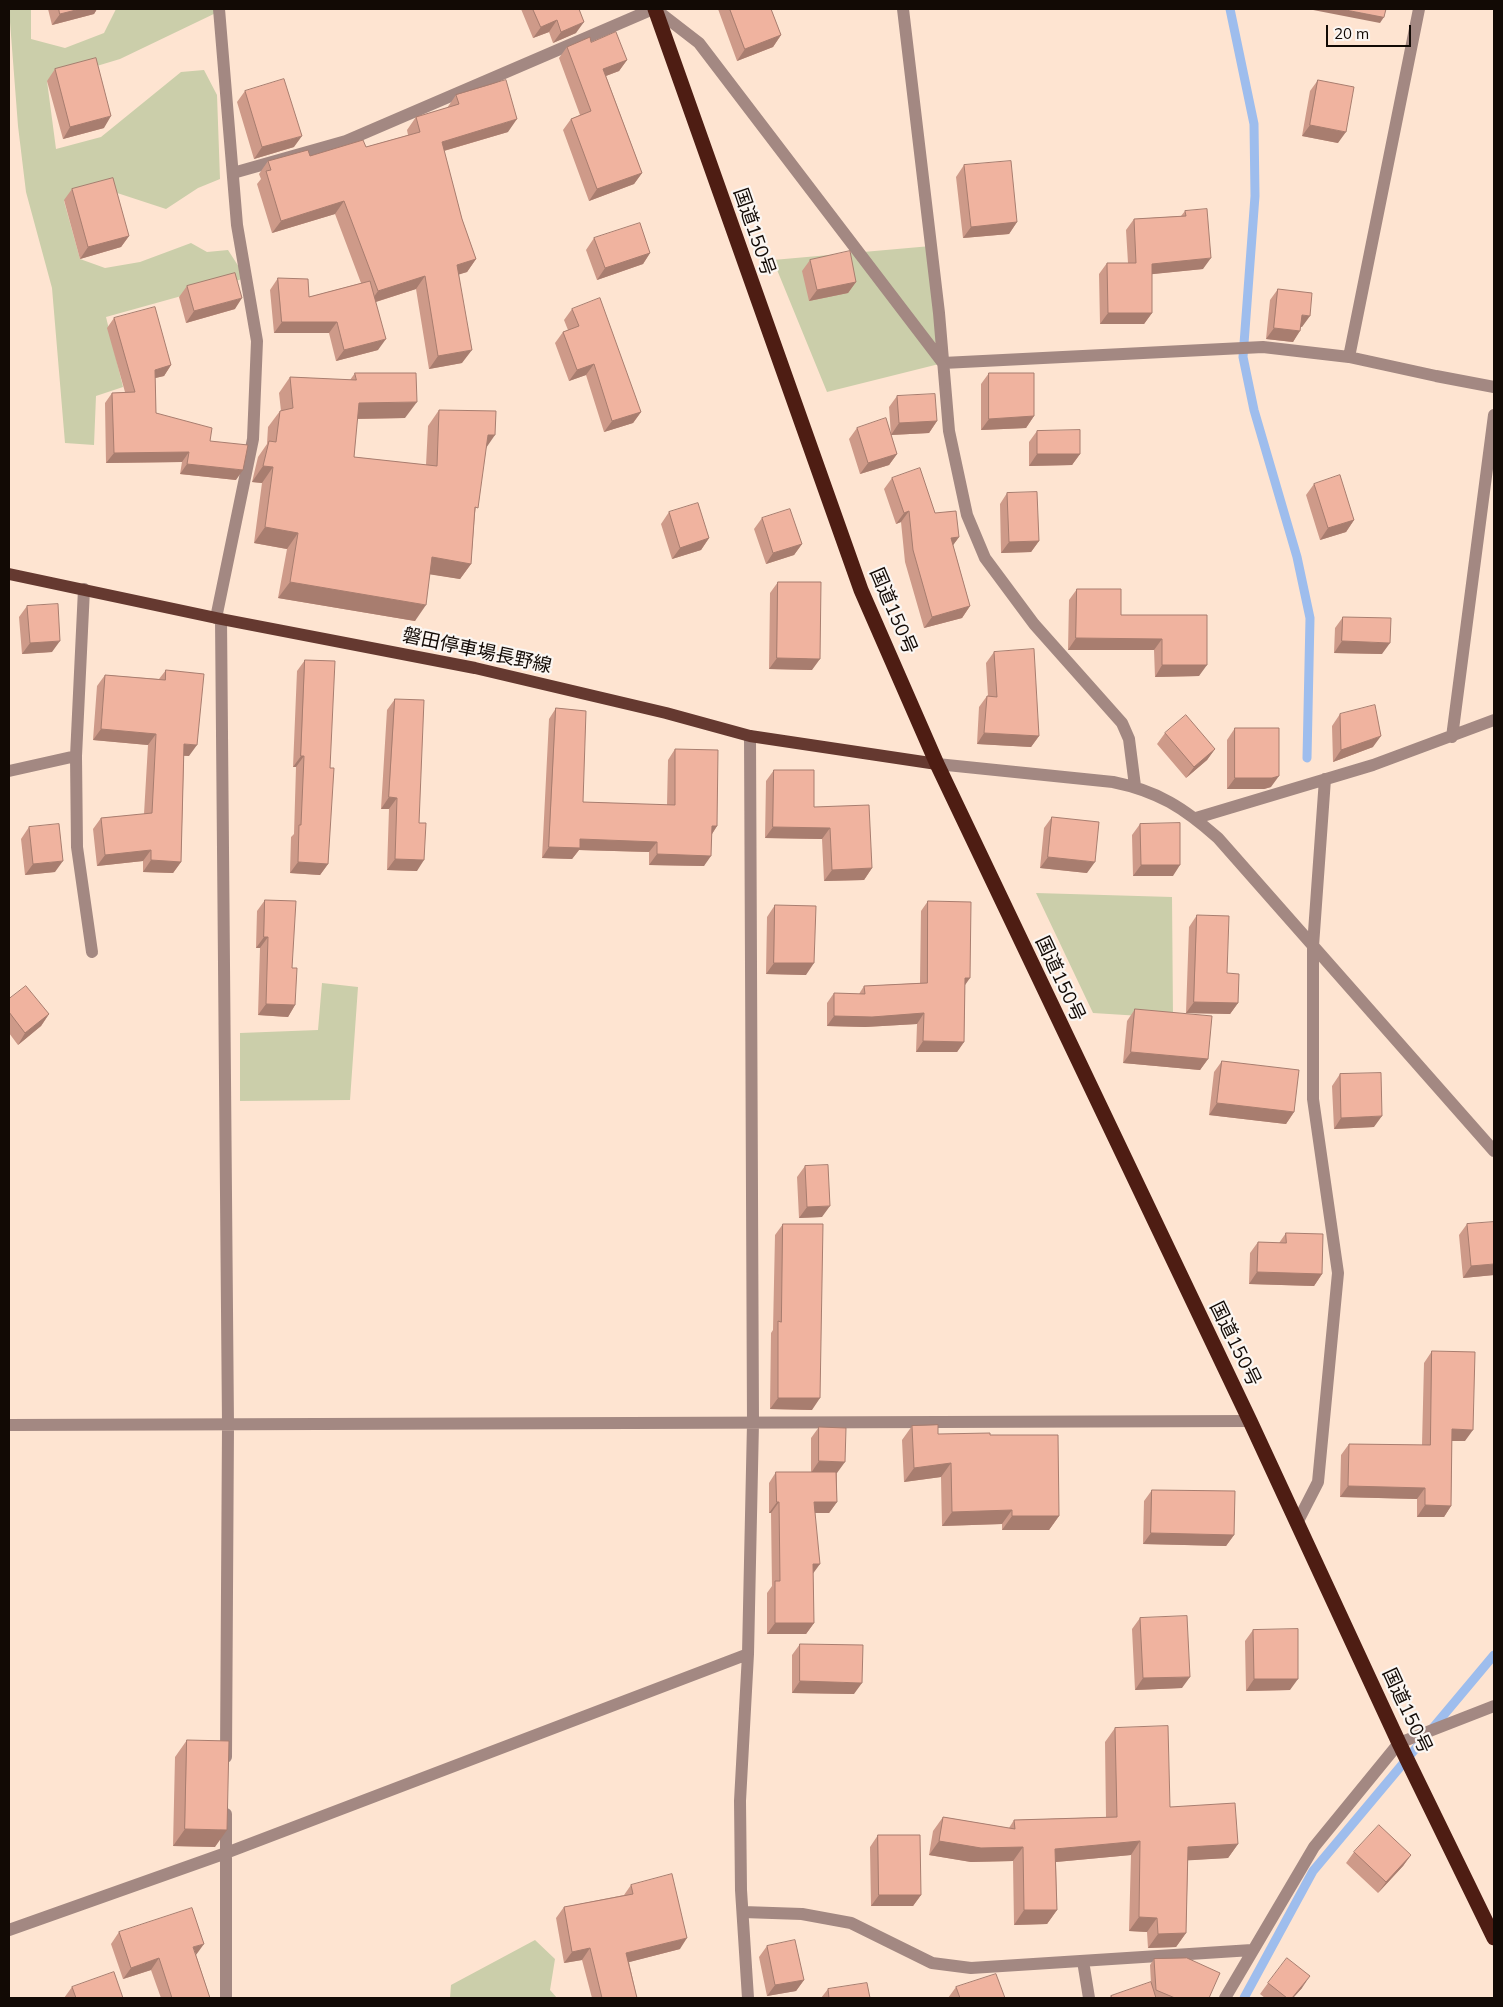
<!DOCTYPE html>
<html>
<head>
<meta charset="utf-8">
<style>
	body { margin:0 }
	#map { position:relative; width:1503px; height:2007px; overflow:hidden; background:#fee4d1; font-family:Mulish,sans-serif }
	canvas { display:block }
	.frame { position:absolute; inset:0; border:10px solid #120a05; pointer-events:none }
	.scale { position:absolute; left:1326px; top:25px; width:85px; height:22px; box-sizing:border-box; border:2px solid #120a05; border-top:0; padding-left:6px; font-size:15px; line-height:18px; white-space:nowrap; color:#120a05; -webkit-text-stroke:4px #fbf6f2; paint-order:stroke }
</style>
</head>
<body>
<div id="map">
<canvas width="1503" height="2007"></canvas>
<div class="frame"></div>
<div class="scale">20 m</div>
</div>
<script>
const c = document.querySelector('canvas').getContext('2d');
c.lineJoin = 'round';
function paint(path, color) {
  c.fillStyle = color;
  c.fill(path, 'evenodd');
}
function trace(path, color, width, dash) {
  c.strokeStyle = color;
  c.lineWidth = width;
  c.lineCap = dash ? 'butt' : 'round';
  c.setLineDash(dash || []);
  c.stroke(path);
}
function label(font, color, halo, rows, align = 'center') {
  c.font = font + ' Mulish,"Noto Sans JP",sans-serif';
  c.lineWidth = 4.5;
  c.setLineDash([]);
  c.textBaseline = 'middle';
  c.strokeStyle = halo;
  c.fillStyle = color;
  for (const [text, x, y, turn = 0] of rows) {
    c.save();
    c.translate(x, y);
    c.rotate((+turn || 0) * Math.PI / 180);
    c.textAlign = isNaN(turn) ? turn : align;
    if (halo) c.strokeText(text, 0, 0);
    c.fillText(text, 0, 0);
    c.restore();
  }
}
const green = new Path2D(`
	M9,9H31V39L65,48L104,33L116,9H219L220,11L120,59L47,81L56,149L101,137L181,72L204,70L217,95L220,179L198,188L166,209L105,189L64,201L80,259L105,268L140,262L191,243L207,252L228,250L246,278L106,317L123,387L96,396L94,445L65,443L52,288L26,192L18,126Z
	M931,246L943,363L827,392L773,260Z
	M1036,893L1172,897L1173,1018L1093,1013Z
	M322,983L358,987L350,1100L240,1101V1033L318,1030Z
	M535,1940L555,1959L550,1990L557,1998H450L451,1985Z`);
const stream = new Path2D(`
	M1230,9L1254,124L1255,196L1243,357L1254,410L1297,557L1310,618L1307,758
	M1244,1998L1313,1871L1494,1655`);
const minor = new Path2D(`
	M655,9L699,43L943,363L1263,347L1349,357L1436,376L1494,387
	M903,9L939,313L949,431L967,515L985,558L1034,624L1122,723L1129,739L1135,786
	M233,173L346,141L653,9
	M1349,357L1419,9
	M84,589L76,756L77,847L92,952
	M216,618L253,439L257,341L237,225L219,9
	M221,619L228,1425L226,1757
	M1452,737L1494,415
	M937,764L1113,782C1158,791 1184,808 1218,838L1494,1151
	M9,771L76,756
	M1196,818L1373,765L1494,720
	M9,1425L1250,1421
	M1297,1523L1318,1482L1338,1273L1313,1099V946L1325,779
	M743,1912L802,1914L851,1923L932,1963L971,1968L1252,1950
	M9,1930L226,1853L748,1654
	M1083,1961L1089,1998
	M226,1998V1814
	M748,1998L741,1890L740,1801L748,1654L753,1423L750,736
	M1225,1998L1314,1847L1399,1743L1494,1706`);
const major = new Path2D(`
	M9,574L221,619L475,668L666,713L750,736L937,764`);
const highway = new Path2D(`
	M655,9L861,590L937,764L1250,1421L1399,1743L1494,1938`);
const wall = new Path2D(`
	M48,9H97L94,14L52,25Z
	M521,9H579L576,33L553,43L549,32L533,38Z
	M718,9H771L781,35L773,47L737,61Z
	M591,42L627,60L619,71L606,76L642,173L634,184L589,201L563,130L571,119L580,115L559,58L567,47Z
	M55,69L104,128L63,139L47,81Z
	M1318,80L1338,143L1302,136L1310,91Z
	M245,91L294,147L254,159L237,102Z
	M456,95L508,132L444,151L462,219L476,259L467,272L459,274L462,363L429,369L416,289L376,302L378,350L336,361L329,333H274L270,290L278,278L309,297L361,283L335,214L272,233L257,184L261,179L259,174L268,161L310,156L366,147L408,135L407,130L416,117L447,108Z
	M964,165L1017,222L1009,234L963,238L956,177Z
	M72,189L129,236L121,247L80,259L64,200Z
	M1185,211L1203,269L1152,274V313L1144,324H1100L1099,274L1107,263H1128L1126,230L1134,219L1181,216Z
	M594,238L650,253L643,264L597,280L586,250Z
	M810,260L856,282L848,293L809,301L802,271Z
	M187,286L235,309L186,323L179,297Z
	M1278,289L1302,327H1301L1293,342L1266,339L1270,300Z
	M572,309L641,412L633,423L604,432L586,375L569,381L555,343L563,332L568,330L564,320Z
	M114,318L171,365L164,376L155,378L156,413L210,441L236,480L180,474L182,462L106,463L105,403L112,393L125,392L107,328Z
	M355,373L405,418L357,419L354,457L426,465L428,426L439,410L486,448L475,513L471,564L460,579L430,574L415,621L278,598L287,549L254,543L262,483L252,482L258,457L267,444L268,427L280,411H281L279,393L290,377L350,380Z
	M989,373L1034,416L1026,428L981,430V384Z
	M897,396L937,421L929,433L891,435L897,454L889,465L860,474L849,439L857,428L891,435L889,407Z
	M1037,431L1080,454L1072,465L1029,466V442Z
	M892,478L935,513L959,537L953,545L970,606L962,618L924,628L905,562L901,522L896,524L884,489Z
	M1314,484L1354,520L1346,532L1320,540L1306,495Z
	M1007,493L1039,541L1031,552L1001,553L1000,504Z
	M669,512L709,538L701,550L672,559L661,524Z
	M762,518L802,544L794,555L766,564L754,529Z
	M778,582L812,670L769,669L770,593Z
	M1077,589L1121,615H1207L1199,676L1155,677L1154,650H1068L1069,600Z
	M27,606L52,652L22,654L19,617Z
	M1343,617L1382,654L1334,653L1335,628Z
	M994,652L1039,736L1031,747L977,744L979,707L987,696H988L986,663Z
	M305,660L330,768L328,864L320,875L290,873L291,837L294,834L296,767H293L297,671Z
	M166,670L189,756H184L181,862L173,873L143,872V861L97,866L93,829L101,818L144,814L148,745L93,740L97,686L105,675L159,679Z
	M395,699L417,871L387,870L389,809H381L387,710Z
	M556,708L583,802L667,805L668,760L675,749L717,826L712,834L704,866L649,865V852L579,850L572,859L542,858L549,719Z
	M1340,714L1373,747L1333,762L1332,726Z
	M1235,728L1271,787L1264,789H1227V740Z
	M1165,733L1215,749L1207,760L1186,778L1157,744Z
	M774,770L814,807L872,868L864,880L824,881L822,839L765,838L766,781Z
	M1052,817L1087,873L1040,868L1044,828Z
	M1140,824L1173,876H1133L1132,835Z
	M29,827L55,872L25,875L21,839Z
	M265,900L292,968L295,1005L288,1017L258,1015L260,948H256L257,911Z
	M928,901L965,986L964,1042L957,1052H916L917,1024L865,1027L827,1026V1003L834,993L859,994L864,986L920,983L921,911Z
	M775,905L806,975L766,974L767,917Z
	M1197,915L1227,973L1238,1003L1230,1014L1186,1013L1189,927Z
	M9,999L49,1014L41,1026L18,1045L9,1033Z
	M1135,1009L1208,1059L1200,1070L1123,1063L1127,1021Z
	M1222,1061L1294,1112L1286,1124L1209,1115L1214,1072Z
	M1340,1074L1374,1127L1334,1129L1332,1086Z
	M805,1166L822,1217L799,1218L797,1177Z
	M783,1224L812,1410L770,1409L771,1333L773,1330L775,1235Z
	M1467,1224L1494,1275L1463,1278L1459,1235Z
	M1286,1233L1322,1274L1314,1286L1249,1284L1250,1253L1258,1242L1279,1243Z
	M1432,1351L1465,1441H1452L1451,1506L1444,1517H1417V1499L1340,1497L1341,1455L1349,1444L1422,1445L1424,1363Z
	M912,1426L938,1434L990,1435L1059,1516L1049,1530H1002V1524L942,1526L941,1477L904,1482L902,1440Z
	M819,1427L837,1473V1502L829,1513H815L813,1573L814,1623L806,1634H767V1593L772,1586L771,1513H769V1483L776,1472H811V1438Z
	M1152,1490L1234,1535L1226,1546L1143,1544L1144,1501Z
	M1140,1618L1182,1688L1135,1690L1132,1629Z
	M1253,1630L1290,1690L1246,1691L1245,1641Z
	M800,1644L854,1694L792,1693V1655Z
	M1115,1728L1170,1807L1238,1844L1228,1858L1188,1860L1186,1933L1176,1947L1148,1948L1147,1932L1129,1931L1131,1855L1056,1862L1057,1910L1047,1924L1014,1925L1013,1861L971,1862L929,1855L933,1831L943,1817L1009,1828L1014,1820L1106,1817L1105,1742Z
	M187,1740L215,1847L173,1846L175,1757Z
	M878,1835L921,1895L913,1906H871L870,1847Z
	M1354,1852L1411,1855L1403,1866L1378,1893L1346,1863Z
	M631,1885L680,1949L629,1962L637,1998H592L582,1960L564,1963L556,1918L564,1907L624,1895Z
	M119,1932L196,1955L210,1998H161L151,1970L123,1979L111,1944Z
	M767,1946L804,1980L796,1991L767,1996L759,1957Z
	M1154,1959L1209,1998H1109L1111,1996L1151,1983L1150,1965Z
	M1268,1983L1302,1988L1293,1998H1265L1260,1994Z
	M72,1987L123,1998H64Z
	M956,1987L1005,1998H948Z
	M828,1989L870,1998H821Z`);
const shadedWall = new Path2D(`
	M80,9H97L94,14L52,25L60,14Z
	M1308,9H1341L1384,17L1380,23Z
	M557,20L549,32L533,38L541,27Z
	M584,22L576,33L553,43L561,32Z
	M781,35L773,47L737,61L745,49Z
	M627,60L619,71L595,80L603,69Z
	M111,116L104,128L63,139L70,127Z
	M517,119L508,132L433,154L442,142Z
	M1310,125L1346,132L1338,143L1302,136Z
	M302,136L294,147L254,159L262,147Z
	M642,173L634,184L589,201L597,189Z
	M344,201L335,214L272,233L281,221Z
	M1017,222L1009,234L963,238L971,227Z
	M129,236L121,247L80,259L88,247Z
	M650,253L643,264L597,280L605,268Z
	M1211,258L1203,269L1144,275L1152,264Z
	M476,259L467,272L448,278L457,265Z
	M425,276L416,289L369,304L378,291Z
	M856,282L848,293L809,301L817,290Z
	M242,298L235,309L186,323L194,311Z
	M1108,313H1152L1144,324H1100Z
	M1302,315L1310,316L1302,327L1294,326Z
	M282,322H337L329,333H274Z
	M1274,328L1300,331L1293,342L1266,339Z
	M386,339L378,350L336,361L344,350Z
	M472,350L462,363L429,369L438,356Z
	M594,364L586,375L569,381L577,370Z
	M171,365L164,376L147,380L155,370Z
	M417,402L405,418L348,419L359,403Z
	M641,412L633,423L604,432L612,421Z
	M1034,416L1026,428L981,430L989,419Z
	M937,421L929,433L891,435L899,423Z
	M488,435H495L484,451Z
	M189,452L182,462L106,463L114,453Z
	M897,454L889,465L860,474L868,463Z
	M1037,454H1080L1072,465L1029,466Z
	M187,464L243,470L236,480L180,474Z
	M263,466L273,467L262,483L252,482Z
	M909,511L901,522L896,524L904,513Z
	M1354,520L1346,532L1320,540L1328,528Z
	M265,527L298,533L287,549L254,543Z
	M959,537L951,548V538Z
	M709,538L701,550L672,559L680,548Z
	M1039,541L1031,552L1001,553L1009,542Z
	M802,544L794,555L766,564L773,553Z
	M432,557L471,564L460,579L421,573Z
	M290,582L426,605L415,621L278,598Z
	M970,606L962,618L924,628L932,617Z
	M1076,638L1162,639L1154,650H1068Z
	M60,641L52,652L22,654L30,643Z
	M1342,641L1390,643L1382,654L1334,653Z
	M777,658L820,659L812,670L769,669Z
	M1162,665H1207L1199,676L1155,677Z
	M101,729L156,734L148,745L93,740Z
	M984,733L1039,736L1031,747L977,744Z
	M1381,736L1373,747L1333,762L1341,750Z
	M184,744L197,745L189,756L177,755Z
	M1215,749L1207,760L1186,778L1194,767Z
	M301,756H304L296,767H293Z
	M1279,776L1271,787L1264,789H1227L1235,778Z
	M389,797L397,798L389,809H381Z
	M712,826H717L710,837Z
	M773,827L830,828L822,839L765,838Z
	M580,839L657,842L649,852L579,850L572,859L542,858L549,847Z
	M151,850L143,861L97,866L105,855Z
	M657,854L711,856L704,866L649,865Z
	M1048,857L1095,862L1087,873L1040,868Z
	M395,859L424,860L417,871L387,870Z
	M151,860L181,862L173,873L143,872Z
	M63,861L55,872L25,875L33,864Z
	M298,862L328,864L320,875L290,873Z
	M1141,865H1180L1173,876H1133Z
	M872,868L864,880L824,881L832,870Z
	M264,937H268L260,948H256Z
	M774,963H814L806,975L766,974Z
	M965,978H970L963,988Z
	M1194,1002L1238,1003L1230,1014L1186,1013Z
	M266,1004L295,1005L288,1017L258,1015Z
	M924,1013L917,1024L865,1027L827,1026L834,1016Z
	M49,1014L41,1026L18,1045L25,1033Z
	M923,1041L964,1042L957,1052H916Z
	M1131,1052L1208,1059L1200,1070L1123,1063Z
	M1217,1103L1294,1112L1286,1124L1209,1115Z
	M1382,1116L1374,1127L1334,1129L1341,1118Z
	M830,1206L822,1217L799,1218L807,1207Z
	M1494,1264V1275L1463,1278L1471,1266Z
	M1257,1272L1322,1274L1314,1286L1249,1284Z
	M778,1398H820L812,1410L770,1409Z
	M1452,1429L1473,1430L1465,1441H1444Z
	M819,1461L845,1462L837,1473H811Z
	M951,1463L941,1477L904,1482L914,1468Z
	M1348,1486L1425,1488L1417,1499L1340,1497Z
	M777,1502H779L771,1513H769Z
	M814,1502H837L829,1513H806Z
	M1425,1505L1451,1506L1444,1517H1417Z
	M1012,1510L1002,1524L942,1526L952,1512Z
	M1012,1516H1059L1049,1530H1002Z
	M1151,1533L1234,1535L1226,1546L1143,1544Z
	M813,1564H820L812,1575Z
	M775,1623H814L806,1634H767Z
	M1190,1677L1182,1688L1135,1690L1143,1678Z
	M1254,1679H1298L1290,1690L1246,1691Z
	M800,1681L862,1683L854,1694L792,1693Z
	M185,1829L227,1830L215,1847L173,1846Z
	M939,1841L1023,1847L1013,1861L971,1862L929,1855Z
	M1140,1841L1131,1855L1045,1863L1055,1849Z
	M1238,1844L1228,1858L1178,1861L1188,1847Z
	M1411,1855L1403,1866L1378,1893L1386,1882Z
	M879,1895H921L913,1906H871Z
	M1024,1910H1057L1047,1924L1014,1925Z
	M1139,1917L1157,1918L1147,1932L1129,1931Z
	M1186,1933L1176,1947L1148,1948L1158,1934Z
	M687,1938L680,1949L618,1965L626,1953Z
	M204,1944L196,1955L193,1947Z
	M590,1948L582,1960L564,1963L572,1952Z
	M159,1958L151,1970L123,1979L131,1968Z
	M1310,1976L1302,1988L1293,1998H1292Z
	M804,1980L796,1991L767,1996L775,1985Z`);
const building = new Path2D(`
	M59,9H80L60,14Z
	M533,9H579L584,22L561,32L557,20L541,27Z
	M730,9H771L781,35L745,49Z
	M1341,9H1386L1384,17Z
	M616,32L627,60L603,69L642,173L597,189L571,119L591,111L567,47L590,37L591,42Z
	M96,58L111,116L70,127L55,69Z
	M284,79L302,136L262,147L245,91Z
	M506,80L517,119L442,142L462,219L476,259L457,265L472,350L438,356L425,276L378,291L344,201L281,221L266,171L271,170L268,161L308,150L310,156L363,140L366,147L420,132L416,117L459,104L456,95Z
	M1318,80L1354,87L1346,132L1310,125Z
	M1011,161L1017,222L971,227L964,165Z
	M113,178L129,236L88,247L72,189Z
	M1207,209L1211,258L1152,264V313H1108L1107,263H1136L1134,219L1186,216L1185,211Z
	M640,223L650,253L605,268L594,238Z
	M850,251L856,282L817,290L810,260Z
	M235,273L242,298L194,311L187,286Z
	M278,278L308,279L309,297L370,281L386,339L344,350L337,322H282Z
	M1278,289L1312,293L1310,316L1302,315L1300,331L1274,328Z
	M600,298L641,412L612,421L594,364L577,370L563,332L579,326L572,309Z
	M155,307L171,365L155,370L156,413L212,428L210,441L248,445L243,470L187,464L189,452L114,453L112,393L135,392L114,318Z
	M355,373H416L417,402L359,403L354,457L437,466L439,410L496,411L495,435H488L478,508L475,507L471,564L432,557L426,605L290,582L298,533L265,527L273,467L263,466L269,441L276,442L280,411L293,408L290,377L356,380Z
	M989,373H1034V416L989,419Z
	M935,394L937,421L899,423L897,396Z
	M886,418L897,454L868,463L857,428Z
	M1080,430V454H1037V431Z
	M920,468L935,513L956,511L959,537L951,538L970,606L932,617L913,550L909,511L904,513L892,478Z
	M1340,475L1354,520L1328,528L1314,484Z
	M1037,492L1039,541L1009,542L1007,493Z
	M698,503L709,538L680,548L669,512Z
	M790,509L802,544L773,553L762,518Z
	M778,582H821L820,659L777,658Z
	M1077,589H1121V615H1207V665H1162V639L1076,638Z
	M58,604L60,641L30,643L27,606Z
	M1343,617L1391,618L1390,643L1342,641Z
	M1034,649L1039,736L984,733L987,696L997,697L994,652Z
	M305,660L335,661L330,768H334L328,864L298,862L299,825H301L304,756H301Z
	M166,670L204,674L197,745L184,744L181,862L151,860V850L105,855L101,818L152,813L156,734L101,729L105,675L165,680Z
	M395,699L424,700L419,823H426L424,860L395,859L397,798L389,797Z
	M1375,705L1381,736L1341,750L1340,714Z
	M556,708L586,711L583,802L675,805V749L718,750L717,826H712L711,856L657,854V842L580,839V848L549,847Z
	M1186,715L1215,749L1194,767L1165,733Z
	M1235,728H1279V776L1272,778H1235Z
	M774,770H814V807L869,805L872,868L832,870L830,828L773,827Z
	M1052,817L1099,822L1095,862L1048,857Z
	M1180,823V865H1141L1140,824Z
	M59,824L63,861L33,864L29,827Z
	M265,900L296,901L292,968H297L295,1005L266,1004L268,937H264Z
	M928,901L971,902L970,978H965L964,1042L923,1041L924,1013L872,1017L834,1016V993L865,994L864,986L927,983Z
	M775,905L816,906L814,963H774Z
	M1197,915L1229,916L1227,973L1239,974L1238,1003L1194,1002Z
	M26,986L49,1014L25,1033L9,1012V999Z
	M1135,1009L1212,1016L1208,1059L1131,1052Z
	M1222,1061L1299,1070L1294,1112L1217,1103Z
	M1381,1073L1382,1116L1341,1118L1340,1074Z
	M828,1165L830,1206L807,1207L805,1166Z
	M1494,1222V1264L1471,1266L1467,1224Z
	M783,1224H823L820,1398H778V1321L781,1322Z
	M1286,1233L1323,1234L1322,1274L1257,1272L1258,1242L1286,1243Z
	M1432,1351L1475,1352L1473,1430L1452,1429L1451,1506L1425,1505V1488L1348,1486L1349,1444L1430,1445Z
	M938,1425V1434L990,1433V1435H1058L1059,1516H1012V1510L952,1512L951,1463L914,1468L912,1426Z
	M819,1427L846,1428L845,1462L819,1461Z
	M776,1472H836L837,1502H814L820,1564H813L814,1623H775V1581H780L779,1502H777Z
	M1152,1490L1235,1491L1234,1535L1151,1533Z
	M1187,1616L1190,1677L1143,1678L1140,1618Z
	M1298,1629V1679H1254L1253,1630Z
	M800,1644L863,1645L862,1683L800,1681Z
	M1168,1726L1170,1807L1235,1803L1238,1844L1188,1847L1186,1933L1158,1934L1157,1918L1139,1917L1140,1841L1055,1849L1057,1910H1024L1023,1847L981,1848L939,1841L943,1817L1015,1829L1014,1820L1117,1817L1115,1728Z
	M187,1740L229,1741L227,1830L185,1829Z
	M1379,1825L1411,1855L1386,1882L1354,1852Z
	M878,1835H920L921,1895H879Z
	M672,1874L687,1938L626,1953L637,1998H602L590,1948L572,1952L564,1907L633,1894L631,1885Z
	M192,1908L204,1944L193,1947L210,1998H172L159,1958L131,1968L119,1932Z
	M795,1940L804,1980L775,1985L767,1946Z
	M1187,1958L1220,1973L1209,1998H1175L1156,1990L1154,1959Z
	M1287,1958L1310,1976L1292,1998H1287L1268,1983Z
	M114,1972L123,1998H76L72,1987Z
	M996,1974L1005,1998H960L956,1987Z
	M1151,1982L1156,1998H1112L1111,1996Z
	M867,1983L870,1998H829L828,1989Z`);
const streetNames = [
	["国道150号",754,232,71],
	["国道150号",893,611,67],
	["磐田停車場長野線",477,651,12],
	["国道150号",1060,979,65],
	["国道150号",1235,1344,64],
	["国道150号",1407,1711,65]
];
paint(green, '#cbceaa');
trace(stream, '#9ebded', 9);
trace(minor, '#a38882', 12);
trace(major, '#653930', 12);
trace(highway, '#4e1d13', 15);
paint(wall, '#ce9a89');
paint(shadedWall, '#a87d6f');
paint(building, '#f0b39f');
trace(building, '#a87d6f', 1);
label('19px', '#120a05', '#fbf6f2', streetNames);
</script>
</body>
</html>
